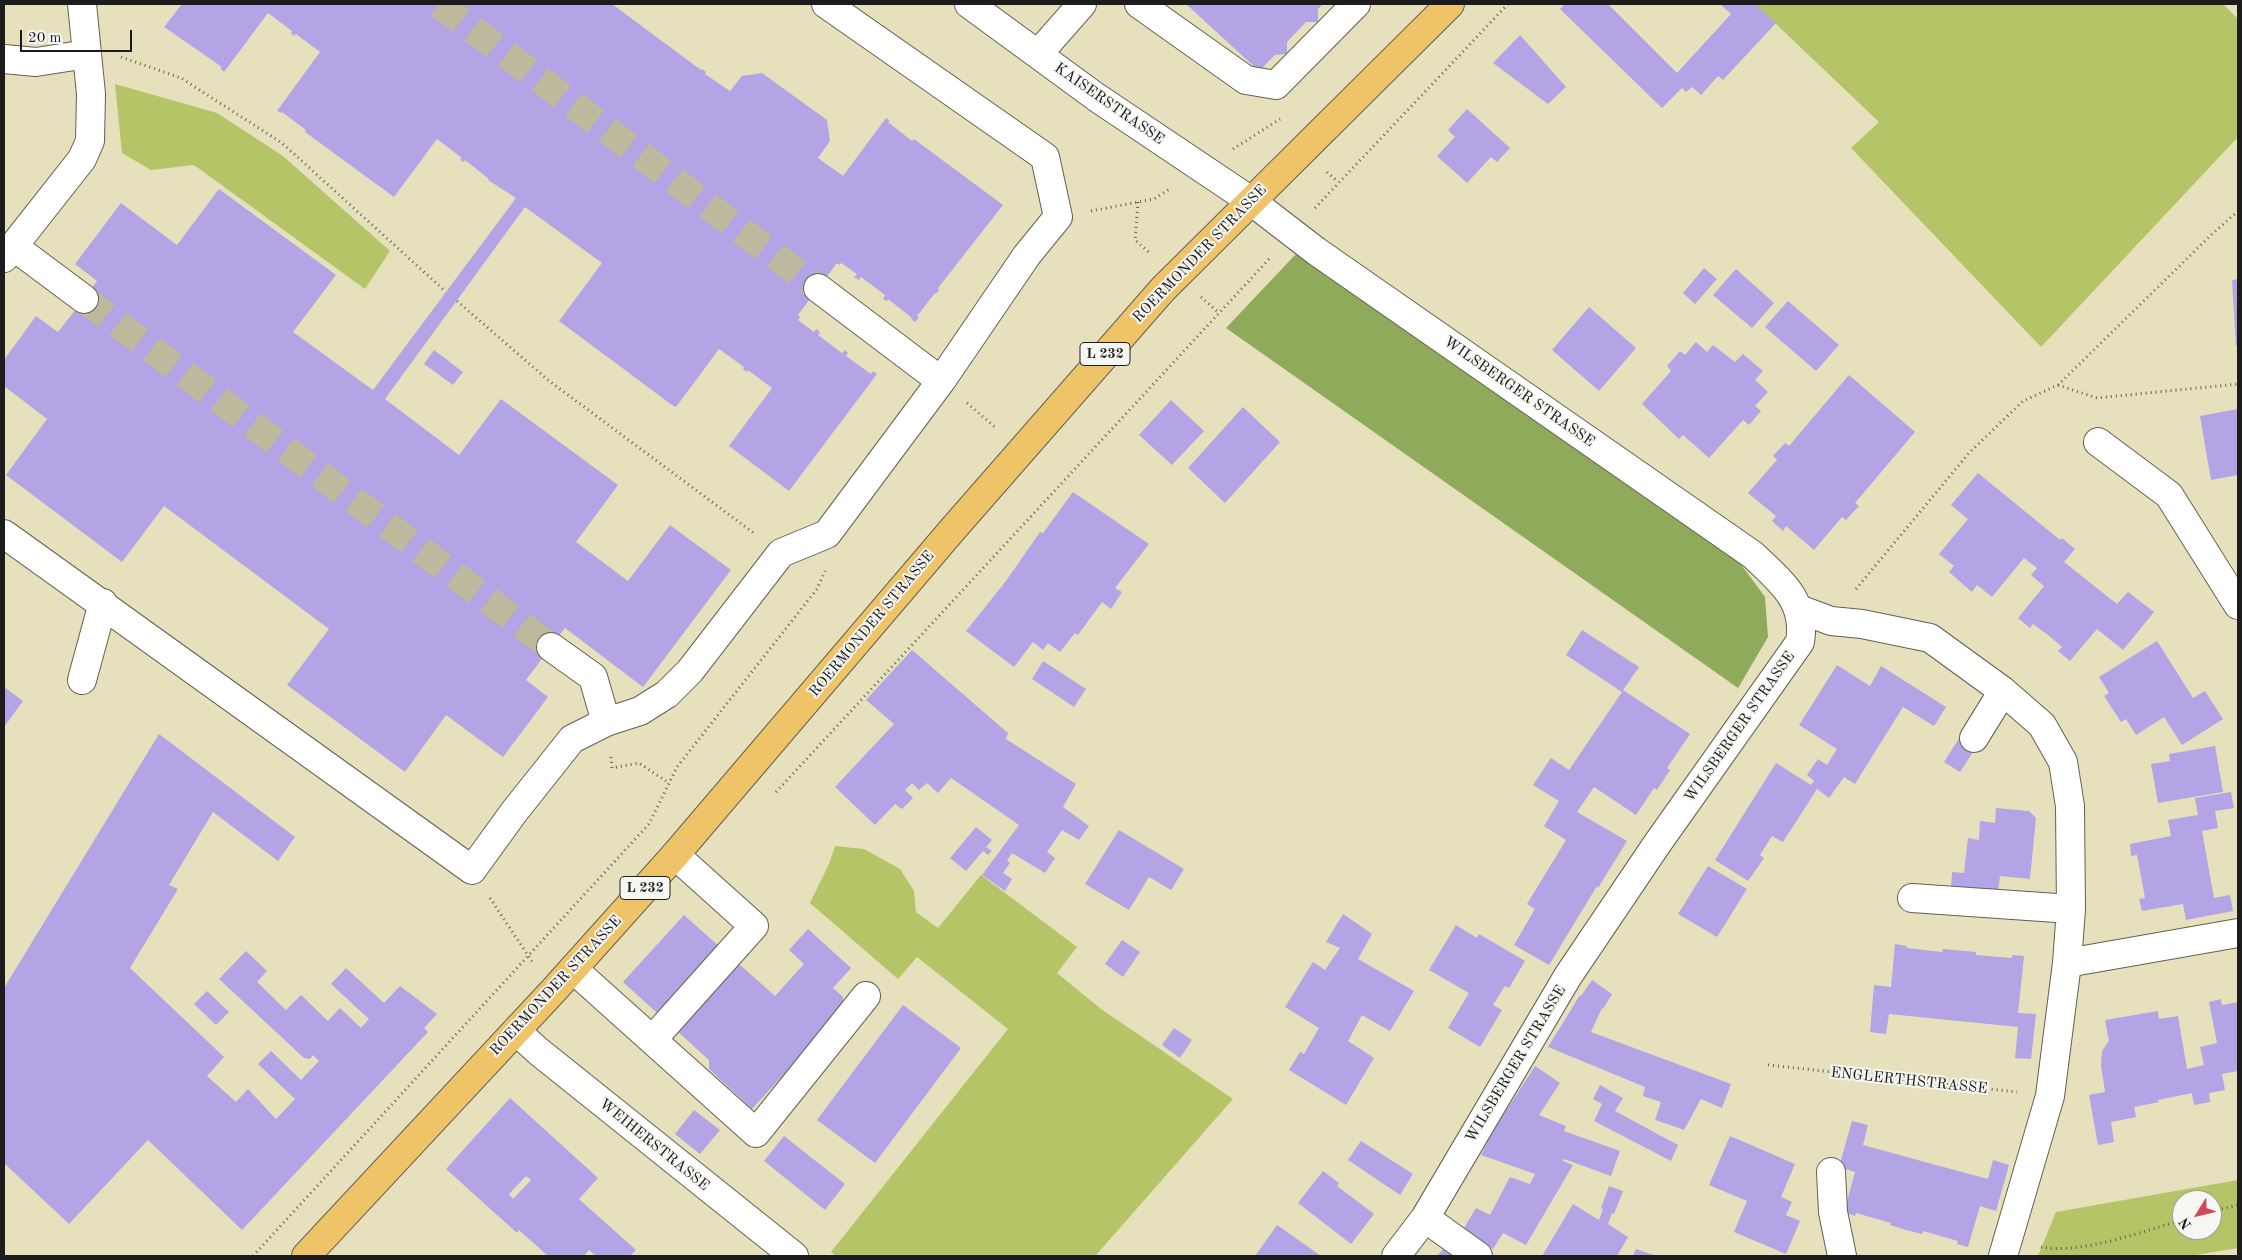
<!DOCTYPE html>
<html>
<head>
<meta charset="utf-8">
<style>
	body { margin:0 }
	#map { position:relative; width:2242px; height:1260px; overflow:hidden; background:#e6e0bc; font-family:"Old Standard TT",serif }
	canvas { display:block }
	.frame { position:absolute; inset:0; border:5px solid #1c1c1c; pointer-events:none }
	.north { position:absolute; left:2172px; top:1190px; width:50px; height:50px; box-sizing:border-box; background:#f6f6f2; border:1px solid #9f9f9c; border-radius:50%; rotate:234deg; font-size:14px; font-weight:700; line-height:20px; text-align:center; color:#1c1c1c }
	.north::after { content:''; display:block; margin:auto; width:18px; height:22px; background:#d1495b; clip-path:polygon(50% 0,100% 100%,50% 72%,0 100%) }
	.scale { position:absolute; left:20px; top:30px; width:112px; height:22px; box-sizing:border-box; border:2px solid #1c1c1c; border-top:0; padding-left:6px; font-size:15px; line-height:18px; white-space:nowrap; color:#1c1c1c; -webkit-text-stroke:4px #f6f6f2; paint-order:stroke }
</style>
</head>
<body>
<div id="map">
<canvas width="2242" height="1260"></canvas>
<div class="frame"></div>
<div class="north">N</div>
<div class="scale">20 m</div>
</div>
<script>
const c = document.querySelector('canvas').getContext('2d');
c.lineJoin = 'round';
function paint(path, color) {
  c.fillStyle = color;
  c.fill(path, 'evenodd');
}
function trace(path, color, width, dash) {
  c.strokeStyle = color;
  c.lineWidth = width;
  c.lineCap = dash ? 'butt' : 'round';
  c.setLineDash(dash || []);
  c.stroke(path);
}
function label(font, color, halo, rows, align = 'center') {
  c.font = font + ' "Old Standard TT",serif';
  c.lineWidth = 4;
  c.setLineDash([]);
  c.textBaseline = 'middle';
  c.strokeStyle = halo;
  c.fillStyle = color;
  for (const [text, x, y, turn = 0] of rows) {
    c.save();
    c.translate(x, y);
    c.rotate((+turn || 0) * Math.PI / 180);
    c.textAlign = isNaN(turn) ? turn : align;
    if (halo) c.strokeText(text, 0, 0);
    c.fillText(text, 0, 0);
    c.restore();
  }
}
const green = new Path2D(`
	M1755,4H2223L2238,19V137L2041,347L1851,148L1879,122Z
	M115,84L217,113L283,156L390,251L365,289L194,165L151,170L122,153Z
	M835,846L864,849L900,869L914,891L916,912L938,928L981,875L1077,947L1057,973L1101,1009L1233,1099L1097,1254L1099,1256H836L831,1252L1008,1029L917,957L898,979L810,903L829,864Z
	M2238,1180V1248L2190,1256H2038L2056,1212ZM2182,1200H2212V1230H2182Z`);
const forest = new Path2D(`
	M1296,254L1740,563L1765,597L1768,637L1738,688L1226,328Z`);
const building = new Path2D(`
	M182,4H612L701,70L702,69L706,72L705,74L730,91L742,76L762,73L827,120L830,141L818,158L843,176L886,118L890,121L888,122L912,141L914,139L918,142L1003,205L938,288L939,290L936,294L935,293L917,316L919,317L915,322L911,319L912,318L888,299L887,301L883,299L885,295L861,277L859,280L854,277L857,274L841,263L839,265L837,263L818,288L798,315L800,317L798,320L814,332L816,329L820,332L818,335L842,353L845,350L848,353L846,356L871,374L873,371L877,374L789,491L729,446L772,388L748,370L747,372L743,369L744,367L719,349L676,407L672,405L559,321L602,263L525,207L385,399L459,455L501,399L618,485L576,542L628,581L670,525L731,570L643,687L565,628L526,680L548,697L503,757L446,715L405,772L287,685L329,629L164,506L122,562L6,475L47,419L4,386V360L36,316L58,332L84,299L97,281L75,264L121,203L177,245L219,189L336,275L293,332L373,390L516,198L488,180L489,179L465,160L464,162L460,160L462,158L437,139L394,197L305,132L306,130L282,112L281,113L277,111L320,52L296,34L294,36L291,33L292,31L268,13L224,72L220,68L222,67L164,27Z
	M1186,4H1323L1318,9V22H1306L1287,42V54L1275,55L1259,71Z
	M1565,4H1608L1677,73L1731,14L1720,4H1755L1776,23L1723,80L1718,76L1701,95L1692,87L1686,92L1682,88L1662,108L1560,9Z
	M1520,35L1566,87L1548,104L1493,63Z
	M1467,109L1510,148L1497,162L1491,157L1467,183L1437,156L1455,137L1448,130Z
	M1704,268L1717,279L1695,304L1683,293Z
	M1736,269L1774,303L1752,328L1713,295Z
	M2238,279V346H2236L2232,280Z
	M1788,301L1839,345L1816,371L1765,327Z
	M1589,307L1636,348L1599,391L1552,350Z
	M1696,342L1707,352L1713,345L1735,362L1743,354L1763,371L1755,380L1768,392L1755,406L1761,411L1749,425L1743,420L1709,458L1683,435L1679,439L1642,404L1671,371L1667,366L1680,351L1685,355Z
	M434,350L463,372L453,385L424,364Z
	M1849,375L1915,432L1855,503L1859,506L1846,520L1842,517L1814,550L1786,526L1783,531L1772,521L1776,516L1748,493L1777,460L1773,456L1785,443L1789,446Z
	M1171,400L1204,431L1172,465L1139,435Z
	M1243,407L1280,442L1225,503L1188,468Z
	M2238,409V475L2211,480L2200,416Z
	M1978,473L2060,540L2062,538L2075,549L2064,562L2117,604L2128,592L2154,612L2123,650L2097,629L2070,661L2058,651L2062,647L2048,635L2033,624L2030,628L2018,618L2044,586L2031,575L2037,568L2024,558L1992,597L1977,585L1972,592L1949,572L1954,566L1939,554L1968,519L1951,505Z
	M1073,492L1149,544L1115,588L1122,592L1111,609L1102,602L1078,635L1075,633L1060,652L1048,643L1043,650L1033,642L1014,667L966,631L1006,581L1040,532L1043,533Z
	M1582,630L1639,667L1623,690L1690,734L1667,768L1670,770L1657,790L1654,788L1636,815L1594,787L1577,812L1627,841L1598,888L1597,886L1549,965L1514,945L1535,909L1527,904L1566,840L1544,826L1559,801L1533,785L1551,758L1569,770L1622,692L1566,655Z
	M2157,641L2193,698L2205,691L2223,719L2182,745L2164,717L2136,735L2126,719L2121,722L2104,696L2109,693L2099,677Z
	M912,650L1008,733L1006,739L1076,784L1063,807L1089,826L1079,840L1062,830L1047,852L1055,858L1045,873L1012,853L1007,861L1010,863L1003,873L1012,879L1005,891L982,875L1019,825L951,778L938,793L927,783L919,790L912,783L905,790L913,798L902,809L895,804L875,825L835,787L894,724L866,700Z
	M1043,661L1086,689L1074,707L1032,679Z
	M1837,665L1870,686L1881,666L1946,707L1934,726L1903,707L1855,784L1844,777L1829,798L1817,789L1783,842L1772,836L1760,855L1764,858L1748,881L1715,860L1776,763L1811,785L1814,781L1807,775L1818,759L1827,765L1837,749L1799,725Z
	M4,687L23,701L4,727Z
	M1963,732L1978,744L1960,772L1944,762Z
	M159,734L295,837L278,861L213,812L169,885L178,889L130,968L224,1057L207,1076L236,1102L248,1089L276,1119L295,1099L258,1064L271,1051L301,1080L319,1061L313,1055L310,1059L304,1058L219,979L246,951L267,971L257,982L286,1010L301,995L328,1021L340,1008L361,1028L369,1019L331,984L346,968L384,1003L400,986L437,1014L424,1028L428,1032L242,1230L148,1140L69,1224L4,1163V988Z
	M2215,746L2223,792L2158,803L2151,764L2170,761L2169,754Z
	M2231,792L2234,808L2215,811L2218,828L2202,831L2214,898L2230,895L2233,911L2186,920L2183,904L2142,911L2139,899L2145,898L2137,855L2131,856L2130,844L2171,836L2168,820L2198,815L2195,798Z
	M1996,808L2029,811L2036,818L2030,879L2000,876L1998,892L1951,888L1952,872L1964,873L1968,838L1979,840L1980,821L1995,823Z
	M976,827L992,840L986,847L992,851L988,855L983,851L966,871L950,858Z
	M1119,830L1184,869L1171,890L1149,877L1129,910L1085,884Z
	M1708,866L1747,889L1717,937L1678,914Z
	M1343,914L1372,934L1358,959L1414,991L1390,1031L1362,1015L1348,1041L1374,1058L1346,1105L1289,1070L1300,1052L1304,1054L1319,1028L1285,1007L1313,962L1325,970L1340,948L1326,942Z
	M684,915L775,996L804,964L789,950L808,929L851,968L833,988L843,997V1010L752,1109L709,1069V1060L623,982Z
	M1456,925L1477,938L1479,934L1525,961L1509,988L1505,986L1493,1005L1502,1010L1480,1047L1448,1028L1469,993L1429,970Z
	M1122,940L1140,952L1123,977L1105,964Z
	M1895,944L1907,946V948L1942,952L1943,949L1976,952V955L2012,958V955L2024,956L2018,1013L2036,1014L2031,1059L2015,1058L2018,1027L1889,1014L1886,1034L1870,1032L1874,985L1891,987Z
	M1592,980L1612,994L1603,1009L1602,1008L1591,1032L1731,1084L1722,1108L1701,1099L1684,1130L1676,1127L1655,1120L1661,1102L1643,1096L1645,1087L1548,1047L1580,995L1581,996Z
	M207,991L229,1012L216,1025L194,1004Z
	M2221,999L2222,1005L2238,1002V1071L2222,1074L2225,1090L2209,1093L2210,1102L2194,1105L2192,1093L2158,1100L2159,1102L2134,1107L2136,1117L2111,1122L2114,1142L2098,1145L2089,1095L2105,1092L2101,1065L2102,1051L2109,1041L2105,1020L2158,1011L2159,1019L2178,1016L2187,1069L2204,1065L2200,1047L2217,1043L2209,1002Z
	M903,1005L961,1048L875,1163L817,1120Z
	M1174,1028L1192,1040L1180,1058L1162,1045Z
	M1535,1066L1560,1083L1539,1115L1566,1126L1564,1131L1620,1151L1611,1176L1564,1159L1563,1161L1573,1165L1526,1245L1503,1233L1493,1249L1464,1228L1476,1208L1490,1215L1510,1177L1530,1184L1535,1174L1481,1155L1493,1131Z
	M1600,1085L1623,1098L1615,1111L1678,1145L1671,1161L1594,1121L1602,1104L1593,1099Z
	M510,1098L598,1178L579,1199L636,1250L630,1256H596L589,1250L584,1256H548L519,1230L517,1233L446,1169ZM526,1176L531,1180L513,1199L509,1194Z
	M694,1110L720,1130L700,1154L675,1134Z
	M1852,1121L1868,1125L1863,1145L1925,1162L1988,1179L1993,1160L2009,1165L1996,1211L1980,1206L1968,1247L1957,1244L1958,1241L1923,1231L1922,1234L1906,1230L1890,1225L1891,1223L1856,1213L1855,1216L1844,1212L1855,1172L1839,1167Z
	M784,1136L845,1184L825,1210L764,1161Z
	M1730,1136L1795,1164L1781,1197L1792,1202L1786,1215L1800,1221L1786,1254L1734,1232L1747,1201L1709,1185Z
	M1361,1141L1413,1174L1400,1195L1348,1160Z
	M1323,1171L1339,1183L1337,1186L1374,1214L1351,1244L1298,1203Z
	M1609,1186L1623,1191L1614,1214L1612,1213L1608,1224L1628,1237L1617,1256H1542L1573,1204L1599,1220L1603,1209L1601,1208Z
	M1277,1225L1321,1256H1255Z
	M1450,1242L1467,1256H1437Z
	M1636,1249L1657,1256H1633Z`);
const minorTunnel = new Path2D(`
	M439,4L818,288
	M84,299L551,647`);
const path = new Path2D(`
	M121,57L181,78L282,143L445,291
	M1233,149L1280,119
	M1327,172L1338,182
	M1138,202L1135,240L1151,254
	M1315,208L1508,4
	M1091,211L1154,199L1171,188
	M1201,297L1219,313
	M457,301L548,380L755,534
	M2058,385L2097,398L2238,384
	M967,403L996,428
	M1856,589L1969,453L2023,401L2058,385L2210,236L2238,211
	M611,757L612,768L639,763L669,783
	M776,792L1271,257
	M490,898L533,963
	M1768,1065L2017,1092
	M2212,1211L2238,1205
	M2041,1247C2079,1255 2144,1231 2182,1220
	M253,1256L649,824L677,767L817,589L825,571`);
const minor = new Path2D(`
	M969,4L1096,97L1251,201L1316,251L1753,555C1781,582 1807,601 1800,642L1657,844L1568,976L1425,1218L1396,1256
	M1139,4L1246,80L1276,85L1356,4
	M1038,54L1082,4
	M4,59L36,62L87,54
	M13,246L84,299
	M4,258L82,159L90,141L91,94L82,4
	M818,288L941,381
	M2098,442L2169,495L2238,605
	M4,534L472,870L514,812L572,739L606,722L640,711L667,694L690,671L781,553L827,534L941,381L1027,255L1058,217L1045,157L826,4
	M1799,609L1831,621L1862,624L1930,638L2003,691L2042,725L2063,762L2070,806L2071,909L2067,963L2050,1096L2003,1256
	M551,647L593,677L606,722
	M82,680L103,603
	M1974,738L2003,691
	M1912,898L2071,909
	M2067,963L2238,933
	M573,969L756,1133L866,996
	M516,1031L538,1051L794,1256
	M652,1040L754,926L675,855
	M1831,1172L1833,1212L1842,1256
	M1425,1218L1478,1256`);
const major = new Path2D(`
	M306,1256L554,990L675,855L953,529L1163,289L1450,4`);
const shields = [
	[1105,354,50],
	[645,888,50]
];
const shieldNames = [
	["L 232",1105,354],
	["L 232",645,888]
];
const streetNames = [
	["KAISERSTRASSE",1109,104,35],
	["ROERMONDER STRASSE",1200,254,-46],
	["WILSBERGER STRASSE",1519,392,35],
	["ROERMONDER STRASSE",872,624,-50],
	["WILSBERGER STRASSE",1740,727,-55],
	["ROERMONDER STRASSE",556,986,-47],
	["WILSBERGER STRASSE",1516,1064,-59],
	["ENGLERTHSTRASSE",1909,1081,6],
	["WEIHERSTRASSE",654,1145,39]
];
paint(green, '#b5c466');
paint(forest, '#90aa5b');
paint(building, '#b3a4e6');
trace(minorTunnel, '#beb99c', 28, [28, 14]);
trace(minor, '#636154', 30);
trace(major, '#636154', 30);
trace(path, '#636154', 3, [1, 4]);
trace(minor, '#fff', 28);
trace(major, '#efc469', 28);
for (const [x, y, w] of shields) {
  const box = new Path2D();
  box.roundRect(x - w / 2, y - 11.5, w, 23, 4);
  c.fillStyle = '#f6f6f2';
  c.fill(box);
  trace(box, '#1c1c1c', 1);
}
label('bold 14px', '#1c1c1c', null, shieldNames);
label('15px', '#1c1c1c', '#f6f6f2', streetNames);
</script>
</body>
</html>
